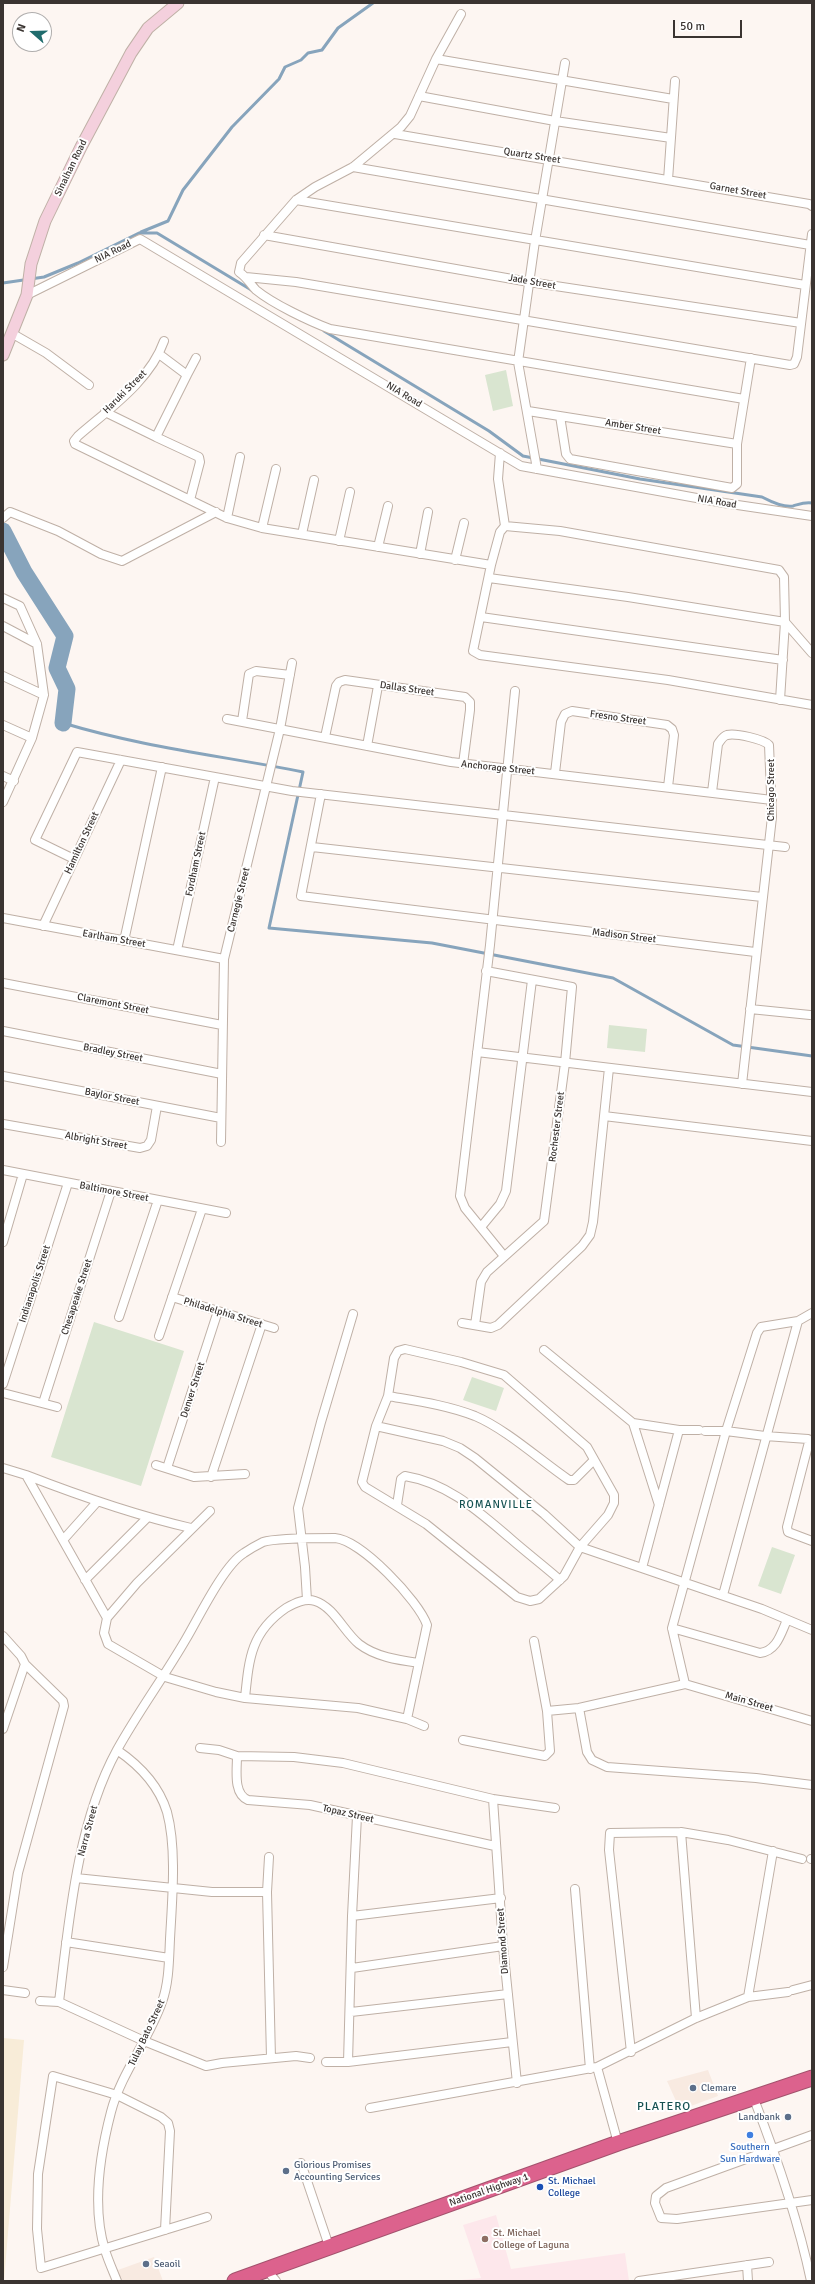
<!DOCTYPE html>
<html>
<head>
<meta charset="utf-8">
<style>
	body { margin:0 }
	#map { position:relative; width:815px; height:2284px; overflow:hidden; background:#fdf6f2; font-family:Signika,sans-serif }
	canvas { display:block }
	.frame { position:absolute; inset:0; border:4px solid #3a3431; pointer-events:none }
	.north { position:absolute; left:12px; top:12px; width:40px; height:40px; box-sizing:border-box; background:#fff; border:1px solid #b0aead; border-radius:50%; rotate:290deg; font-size:11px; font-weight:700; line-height:16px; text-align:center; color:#3a3431 }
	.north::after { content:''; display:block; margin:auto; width:14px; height:18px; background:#206c6d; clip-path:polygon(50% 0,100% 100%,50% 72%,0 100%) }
	.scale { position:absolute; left:673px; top:20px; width:69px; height:18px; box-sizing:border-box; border:2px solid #3a3431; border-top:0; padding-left:5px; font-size:12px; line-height:14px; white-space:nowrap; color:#3a3431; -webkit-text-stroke:3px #fff; paint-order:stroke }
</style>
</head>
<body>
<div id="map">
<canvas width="815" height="2284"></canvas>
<div class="frame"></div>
<div class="north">N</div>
<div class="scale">50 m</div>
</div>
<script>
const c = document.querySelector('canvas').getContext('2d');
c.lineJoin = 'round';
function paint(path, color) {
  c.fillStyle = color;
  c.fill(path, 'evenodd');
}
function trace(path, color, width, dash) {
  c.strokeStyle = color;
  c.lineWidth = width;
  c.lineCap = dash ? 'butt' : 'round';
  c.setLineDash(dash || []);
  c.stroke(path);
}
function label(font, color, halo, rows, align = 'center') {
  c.font = font + ' Signika,sans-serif';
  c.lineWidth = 4;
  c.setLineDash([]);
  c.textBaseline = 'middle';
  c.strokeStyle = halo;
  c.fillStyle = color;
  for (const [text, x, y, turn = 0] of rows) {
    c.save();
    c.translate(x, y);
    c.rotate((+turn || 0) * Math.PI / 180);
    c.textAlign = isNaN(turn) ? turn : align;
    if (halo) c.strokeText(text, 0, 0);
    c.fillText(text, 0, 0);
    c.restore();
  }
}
const built = new Path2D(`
	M708,2070L718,2096L680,2110L667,2081Z
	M154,2257L163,2281H121L118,2270Z`);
const industrial = new Path2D(`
	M3,2038L24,2040L4,2281H3Z`);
const education = new Path2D(`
	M496,2215L511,2269L625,2253L629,2281H452L481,2278L463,2225Z`);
const green = new Path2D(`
	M506,370L513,406L493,411L485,375Z
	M609,1025L647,1029L645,1052L607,1048Z
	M94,1322L184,1351L141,1486L51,1457Z
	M472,1377L504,1388L496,1411L463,1400Z
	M772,1547L795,1555L781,1594L758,1586Z`);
const stream = new Path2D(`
	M141,232L168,221L183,190L232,127L279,79L285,67L301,60L308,53L322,50L338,28L373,3
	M3,283L44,277L78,263L139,233H157L253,291
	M324,331L489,431L523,456L640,479L762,497C770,501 783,508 793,506C800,504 804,502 812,503
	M63,723C142,747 223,756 303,772L269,928L432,943L613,978L733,1045L812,1056`);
const river = new Path2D(`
	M3,531L24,572L65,636L57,668L67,689L63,723`);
const street = new Path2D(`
	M461,14L436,59L410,116L401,127L353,167L315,187L296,200L241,263L239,272C247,277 250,284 256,290C273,304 309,321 330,329L744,399
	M436,59L673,99
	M419,96L555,121L671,138
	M395,134L809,204L812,206
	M353,167L810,245
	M668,180L675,81
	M296,200L805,285
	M264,235L529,282L801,323
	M246,277L296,282L790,365L794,364L797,357L812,234
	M27,295L140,239L521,466L724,503L812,516
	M13,334L46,353L89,385
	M159,354L187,375L156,437L199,457L200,462L190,500L75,444L74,441L78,436C109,409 150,381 164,341
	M187,375L196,358
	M528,411L737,444
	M105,412L156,437
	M560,416L566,454L570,459L732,488L737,484V444L751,358
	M500,453L498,479L505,526
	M537,469L518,362L535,241L565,63
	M190,500L227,518L262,528L491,565
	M3,518L10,512L58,531L101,554L122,561L216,512
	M227,518L240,457
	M262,528L276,469
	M302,534L314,480
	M339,541L350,492
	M378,547L388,506
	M420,554L428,512
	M455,560L464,523
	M489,578L628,597L785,622L780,700
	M3,598L20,606L37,644L44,695L32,738L3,802
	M481,617L783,660
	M3,626L37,644
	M812,653L785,622L784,577L779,570L560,531L505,526L500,532L491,565L473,651L480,655L668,680L812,705
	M3,676L44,695
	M227,719L451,762L772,800
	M242,721L249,674L256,671L290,675
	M3,725L32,738
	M325,737L336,686L339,682L345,680L465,697L470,702V710L463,764
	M367,746L378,686
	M555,773L561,722L565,714L572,711L667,725L672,729L674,735L668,787
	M3,776L14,781
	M712,792L718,744C721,740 723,736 727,735C736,733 763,739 769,745L772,817L742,1084
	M321,794L301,896L755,952
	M312,847L762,897
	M74,859L35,840L77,752L292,791L785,847
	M3,918L224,959
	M43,926L121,760
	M124,941L162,767
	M177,950L215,777
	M3,983L222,1025
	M750,1009L810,1015
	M3,1031L222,1074
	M477,1052L812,1092
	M3,1076L221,1118
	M604,1116L812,1141
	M3,1124L140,1148L147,1146L151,1140L157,1106
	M221,1142L224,959L280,729L292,663
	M3,1170L226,1213
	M481,1227L500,1204L506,1191L532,980
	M3,1242L23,1174
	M504,1256L465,1208L460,1196L490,945L515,691
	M172,1297L274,1328
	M119,1317L158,1200
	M462,1323L491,1328L498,1325L582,1246L590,1235L593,1222L609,1068
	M475,1325L481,1282L487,1272L544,1221L565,1063L572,987L486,971
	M159,1336L202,1209
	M405,1349L461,1362L504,1375L587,1447L614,1495V1503L608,1515L580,1547L564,1576L539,1599L530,1601L517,1597L426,1524L365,1487L362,1482L376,1426L388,1396L394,1358L398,1351Z
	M544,1350L633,1423L679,1430H699
	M3,1384L68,1183
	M3,1393L57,1407
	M388,1396C417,1401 447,1405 475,1416C506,1429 541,1461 569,1480H574L594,1460
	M43,1403L111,1191
	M633,1423L659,1505
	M376,1426L443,1441L460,1448L475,1458L544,1514L580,1547L762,1609L812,1630
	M705,1431H726L765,1436L808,1439L809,1442L787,1527L788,1532L812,1541
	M156,1465L194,1477L245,1474
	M3,1468L26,1475
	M167,1468L218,1311
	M211,1477L262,1324
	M397,1505L401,1479L405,1476C448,1483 479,1512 511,1539C527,1553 544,1566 560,1580
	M210,1511L137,1583L107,1618L104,1633L108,1644L165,1677L216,1692L245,1698L358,1708L407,1719L424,1726
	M63,1540L97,1502
	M642,1568L679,1430
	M85,1580L147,1518
	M723,1595L798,1321
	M307,1600L305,1567L298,1508L321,1422L353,1314
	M107,1618L26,1475C80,1496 134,1515 191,1528
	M672,1628L760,1653C777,1651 781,1633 787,1620
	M3,1636L21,1656L25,1664L63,1701L64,1706L18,1873L3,1967
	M534,1641L547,1711
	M685,1684L672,1628L726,1431L757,1333L761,1327L798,1321L812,1313
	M245,1698C249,1658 251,1632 286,1608C295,1603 305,1598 315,1601C334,1607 344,1632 359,1644C376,1657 398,1660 419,1663
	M579,1708L587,1752L592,1760L607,1767L756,1778L812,1785
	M3,1729L25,1664
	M463,1740L545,1756L550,1751L547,1711L579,1708L685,1684L812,1721
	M200,1748L219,1750L237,1756L294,1757L343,1763L493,1799L555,1808
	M117,1750C139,1765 159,1786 167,1812C177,1849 172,1901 170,1939C169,1960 169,1983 162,2002C149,2040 121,2073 111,2112C100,2154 92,2208 105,2250C108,2260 113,2271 117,2281
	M237,1756C237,1770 233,1794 248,1800L310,1805L495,1846
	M493,1799L503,1946L517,2083
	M681,1832L696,2018
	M269,1857L267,1892L271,2058
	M811,1859H812
	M76,1878L212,1892H267
	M575,1889L590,2069
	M352,1916L501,1898
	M66,1942L169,1958
	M352,1968L503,1946
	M3,1990L25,1993
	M793,1990L812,1985
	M748,1997L773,1851
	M40,2001L59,2002L144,2041L206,2066L222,2063L296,2056L310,2058
	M59,2002C69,1920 77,1823 117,1750C138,1712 164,1677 186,1639C199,1617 224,1565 244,1553C250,1549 257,1545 263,1542C275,1538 321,1538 335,1538C361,1540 419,1601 427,1625L407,1719
	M351,2012L508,1994
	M631,2052L609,1850L610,1833L681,1832L728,1840L802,1859
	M326,2062H348L512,2042
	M348,2062L352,1916L357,1816
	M597,2067L618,2143
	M754,2099C777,2158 798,2219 811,2281
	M370,2108L597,2067L696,2018L748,1997L788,1992
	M812,2135L666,2188L656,2196L655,2203L661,2218L677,2219L812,2200
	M301,2163L329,2246
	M165,2230L170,2131L168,2123L161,2117L117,2095L53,2076L38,2174L37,2229L41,2268L207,2217
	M747,2265L748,2281
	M266,2269L276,2281
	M639,2281L769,2262`);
const secondary = new Path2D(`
	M3,355L27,295L31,264L45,221L81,147L131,53L148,28L178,3`);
const highway = new Path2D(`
	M235,2281L618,2143L812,2078`);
const markers = [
	[693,2088,4,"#5c6f8a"],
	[788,2117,4,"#5c6f8a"],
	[750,2135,4,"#3f7fe0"],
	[286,2171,4,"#5c6f8a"],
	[540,2187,4,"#1a4fb4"],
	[485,2239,4,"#8d6e63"],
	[146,2264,4,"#5c6f8a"]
];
const streetNames = [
	["Quartz Street",532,156,9],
	["Sinalhan Road",71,168,-64],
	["Garnet Street",738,191,10],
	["NIA Road",113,252,-26],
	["Jade Street",532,282,10],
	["Haruki Street",125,392,-45],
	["NIA Road",404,395,31],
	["Amber Street",633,427,9],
	["NIA Road",717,502,10],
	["Dallas Street",407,689,8],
	["Fresno Street",618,718,8],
	["Anchorage Street",498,768,6],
	["Chicago Street",771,790,-90],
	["Hamilton Street",82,843,-65],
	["Fordham Street",196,864,-78],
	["Carnegie Street",239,900,-76],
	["Madison Street",624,936,7],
	["Earlham Street",114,939,10],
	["Claremont Street",113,1004,11],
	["Bradley Street",113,1053,11],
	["Baylor Street",112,1097,11],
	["Rochester Street",557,1127,-83],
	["Albright Street",96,1141,10],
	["Baltimore Street",114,1192,11],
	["Indianapolis Street",35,1284,-72],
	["Chesapeake Street",77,1297,-72],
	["Philadelphia Street",223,1313,17],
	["Denver Street",193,1390,-72],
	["Main Street",749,1702,16],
	["Topaz Street",348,1814,13],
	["Narra Street",88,1831,-75],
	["Diamond Street",503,1941,-94],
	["Tulay Bato Street",147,2033,-65],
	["National Highway 1",489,2190,-19]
];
const serviceNames = [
	["Clemare",701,2088],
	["Landbank",780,2117,"right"],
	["Glorious Promises",294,2165],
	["Accounting Services",294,2177],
	["Seaoil",154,2264]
];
const shopNames = [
	["Southern",750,2147],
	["Sun Hardware",750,2159]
];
const transitNames = [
	["St. Michael",548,2181],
	["College",548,2193]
];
const educationNames = [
	["St. Michael",493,2233],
	["College of Laguna",493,2245]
];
const neighbourhoodNames = [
	["ROMANVILLE",496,1505]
];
const quarterNames = [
	["PLATERO",664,2107]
];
paint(built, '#f8eae1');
paint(industrial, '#f8ecd8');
paint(education, '#fde7eb');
paint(green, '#d9e5d0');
trace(stream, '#87a4bc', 3);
trace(river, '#87a4bc', 17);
trace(street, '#bfb0a6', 10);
trace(secondary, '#bfb0a6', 13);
trace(highway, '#a3526d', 17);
trace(street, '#fff', 8);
trace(secondary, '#f4d0dd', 11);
trace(highway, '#dc628d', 15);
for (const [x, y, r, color] of markers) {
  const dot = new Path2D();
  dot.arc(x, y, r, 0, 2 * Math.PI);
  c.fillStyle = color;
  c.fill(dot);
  trace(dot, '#fff', 1.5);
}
label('10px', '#3a3431', '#fff', streetNames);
label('10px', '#4e5e75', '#fff', serviceNames, 'left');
label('10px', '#366cbe', '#fff', shopNames);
label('10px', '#164399', '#fff', transitNames, 'left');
label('10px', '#785e54', '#fff', educationNames, 'left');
c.letterSpacing = '1px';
label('11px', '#145152', '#fff', neighbourhoodNames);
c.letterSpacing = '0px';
c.letterSpacing = '1px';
label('12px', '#145152', '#fff', quarterNames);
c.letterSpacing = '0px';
</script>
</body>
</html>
